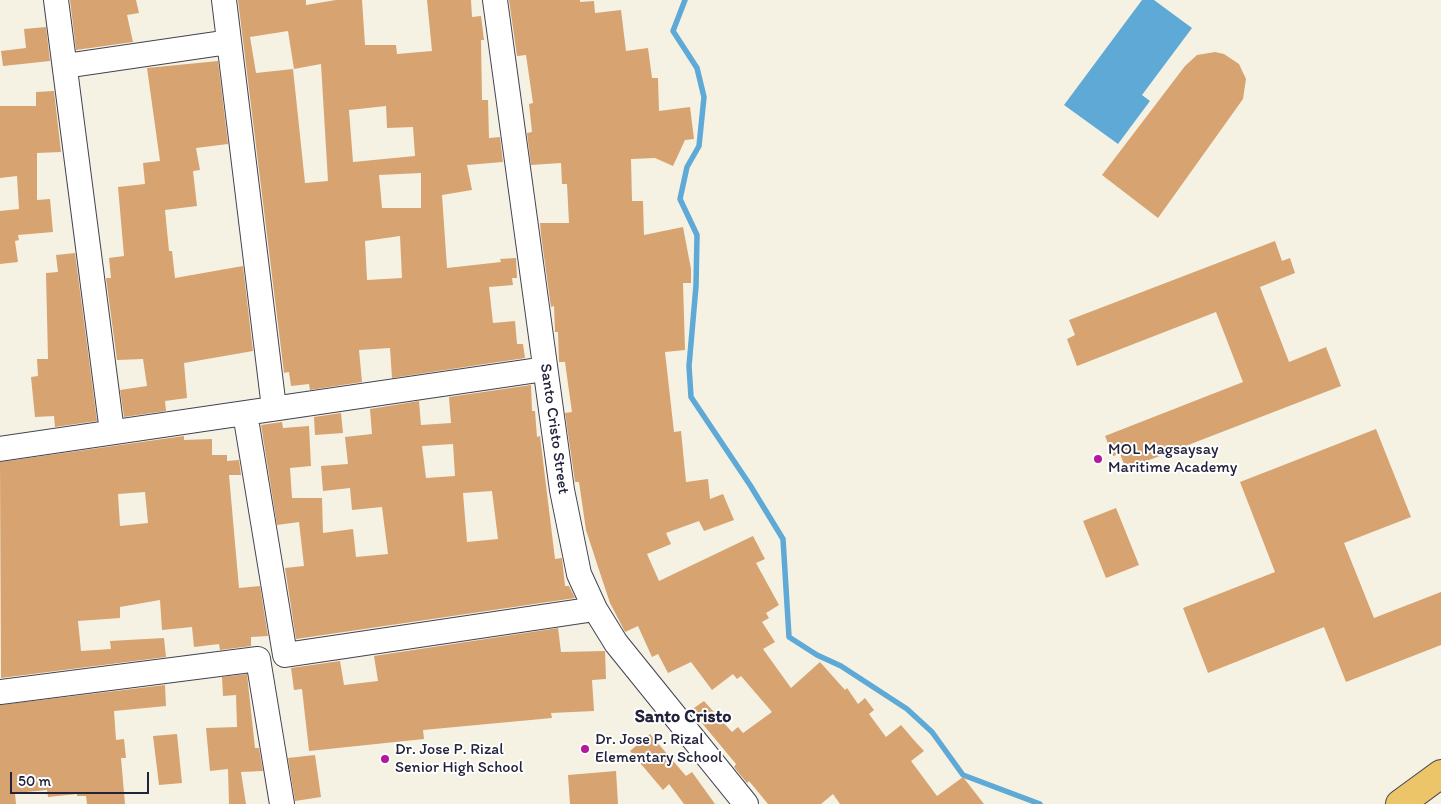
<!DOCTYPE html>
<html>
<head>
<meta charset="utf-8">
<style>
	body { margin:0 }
	#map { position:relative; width:1441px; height:804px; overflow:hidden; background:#f5f2e3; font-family:Itim,sans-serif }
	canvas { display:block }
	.scale { position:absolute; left:10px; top:772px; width:139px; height:22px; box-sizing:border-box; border:2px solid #22223b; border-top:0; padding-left:6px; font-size:15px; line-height:18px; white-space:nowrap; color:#22223b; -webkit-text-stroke:4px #fff; paint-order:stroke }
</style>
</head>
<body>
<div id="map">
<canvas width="1441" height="804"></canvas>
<div class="scale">50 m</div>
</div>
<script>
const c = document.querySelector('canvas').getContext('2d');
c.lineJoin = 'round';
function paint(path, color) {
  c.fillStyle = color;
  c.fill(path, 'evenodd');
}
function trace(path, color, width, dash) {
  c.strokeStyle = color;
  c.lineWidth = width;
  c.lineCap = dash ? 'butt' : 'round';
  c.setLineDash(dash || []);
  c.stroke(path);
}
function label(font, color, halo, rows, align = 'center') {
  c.font = font + ' Itim,sans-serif';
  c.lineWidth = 4;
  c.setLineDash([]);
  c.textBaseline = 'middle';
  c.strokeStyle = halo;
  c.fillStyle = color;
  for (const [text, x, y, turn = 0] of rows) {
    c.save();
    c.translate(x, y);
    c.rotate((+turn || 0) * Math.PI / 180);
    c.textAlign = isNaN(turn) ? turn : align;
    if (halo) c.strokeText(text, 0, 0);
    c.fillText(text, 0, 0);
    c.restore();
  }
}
const water = new Path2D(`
	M1142,0H1154L1192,28L1142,95L1150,101L1118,144L1064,105Z`);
const stream = new Path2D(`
	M685,0L673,31L697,68L704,97L699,146L687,167L680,199L697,235L696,286L689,366L691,397L750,485L783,539L789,637L817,655L841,666L907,709L932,732L963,775L1040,804`);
const building = new Path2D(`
	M70,0H136L139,13L127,15L133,42L76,50Z
	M238,0H306V5L336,0H362L365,45H396L397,54L432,51L427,0H471L472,17L481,16L484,40H481L482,100H488L489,138L500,137L503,162L467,165L472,190L442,195L447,268L501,262L500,259L516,258L517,278H512L513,285L489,287L493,323L515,321L517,344H523L525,358L392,378L390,348L359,350L362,382L310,390L309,384L291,386L289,372L284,373ZM288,31L294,69L321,64L328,181L305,183L293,69L256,73L250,37ZM386,106L387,128L413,127L415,156L353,162L349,110ZM421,173V208H382L379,175ZM400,236L402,278L367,280L365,241Z
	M509,0H580V2L594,1L595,13L621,10L626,51L648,48L652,78H658L659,111L690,107L694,139L685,140L673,166L655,158L631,159L632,201H643L644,235L683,227L691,269V283H683L685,350L665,352L674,432L681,431L686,482L708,479L710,499L723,494L734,520L704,531L699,521L666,533L671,544L647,554L659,581L753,536L765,559L756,563L779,605L766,613L769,618L762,622L775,642L763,649L791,688L820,662L845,690L847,688L858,704L865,698L874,710L869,714L886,737L901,725L913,739L924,751L911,761L937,796L963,777L984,804H840L833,794L821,804H768L749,781L747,783L734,767L736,764L691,710L704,701L732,732L738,727L743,733L772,712L741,676L737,679L733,674L712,690L691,662L668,673L658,654L652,657L638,626L625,632L622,626L610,603L601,576L586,530L579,482H575L565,413L572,412L569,391L565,362H559L558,332H555L554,306L551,307L541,235L540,223H569L567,184H562L561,163L531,165L527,133L532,132L529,104L533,103L526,55L517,56Z
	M46,27L50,61L3,66L1,51L26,48L24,29Z
	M1215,52L1224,54L1239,64L1246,79L1243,99L1158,218L1102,175L1185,66L1197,55Z
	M218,61L228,144L196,148L200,170L193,171L197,206L165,210L169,251H172L175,278L243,266L253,351L184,363L187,398L165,401L166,411L124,417L120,390L147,386L143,359L117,360L106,278H111L109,258L124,256L118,187L145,184L143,163L160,161L147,68Z
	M54,91L61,152L37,153V200L50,199L53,232L18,235L19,240L15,241L18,262L0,264V211L19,209L17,176L0,178V106H36V92Z
	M1275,241L1282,261L1290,258L1295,273L1260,287L1289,362L1326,347L1341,386L1126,469L1120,454L1113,456L1105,436L1243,382L1216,312L1077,366L1067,339L1075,335L1069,320Z
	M75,253L97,421L55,427L54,416L35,417L31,377L38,376L37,359H48L46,273L58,272L56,255Z
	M531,385L532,411H535L537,437L540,436L555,559L562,558L565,586H569L575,598L296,639L285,568L304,566L299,522L277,525L261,425L282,422L283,428L309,426L311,466L290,468L292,498H322L323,533L353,529L356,557L388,554L382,507L352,510L350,488L323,491L321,466L348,464L345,437L372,434L370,409L419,401L421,425L451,423L449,397ZM453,444L455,476L426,478L422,446ZM492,491L498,539L467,542L463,493Z
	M341,413L343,433L315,435L314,417Z
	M1376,429L1411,517L1344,543L1374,618L1441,592V645L1346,682L1324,627L1208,673L1183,608L1275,572L1240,482Z
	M184,436V440L212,439V455H227V461L239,460L241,475H229L239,588L260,586L268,636L251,637V646L220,650L219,644L194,647L192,627L162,630L160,600L120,607V618L78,621L81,651L111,649L110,641L164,638L166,657L1,678L0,462ZM145,492L148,523L120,526L118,494Z
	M1116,508L1139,565L1106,578L1083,521Z
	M558,628L561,652L605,651L606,679L592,680L594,711L551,713L552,718L423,730L424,739L309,751L302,689L294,690L291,668L340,661L344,685L378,681L374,656Z
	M247,674L255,748H259L263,771L241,772L246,804H229L228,769L210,771L206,728L237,727L236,695L223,696L222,677Z
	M165,685L166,706L114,711L116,740L124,739L126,758H121L125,804H87L86,796H77V794L48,797L47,790L15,793L16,804H0V705Z
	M177,734L182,783L159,785L153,736Z
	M650,734L686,776L692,772L715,804H684L669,784L663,790L630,751Z
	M315,755L321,797L295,801L288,758Z
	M616,771L618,804H570L568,775Z`);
const minor = new Path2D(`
	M56,0L112,432
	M224,0L274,408
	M495,0L562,490L579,574L595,609L616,643L746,804
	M65,66L229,42
	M245,413L285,655L595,609
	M0,449L545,369
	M0,692L258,659L282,804`);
const major = new Path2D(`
	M1400,804L1441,774`);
const markers = [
	[1098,459,5,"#b5179e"],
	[585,749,5,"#b5179e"],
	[385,759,5,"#b5179e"]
];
const streetNames = [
	["Santo Cristo Street",554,429,82]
];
const poiNames = [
	["MOL Magsaysay",1108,450],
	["Maritime Academy",1108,468],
	["Dr. Jose P. Rizal",595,740],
	["Elementary School",595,758],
	["Dr. Jose P. Rizal",395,750],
	["Senior High School",395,768]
];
const neighbourhoodNames = [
	["Santo Cristo",683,717]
];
paint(water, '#5fa9d7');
trace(stream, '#5fa9d7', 5.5);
paint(building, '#d7a370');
trace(minor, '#424154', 26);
trace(major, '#424154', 30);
trace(minor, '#fff', 24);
trace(major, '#ecc569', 28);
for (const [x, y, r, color] of markers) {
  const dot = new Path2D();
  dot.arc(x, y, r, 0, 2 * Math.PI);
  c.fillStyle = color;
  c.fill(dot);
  trace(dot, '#fff', 2);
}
label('16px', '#22223b', '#fff', streetNames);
label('16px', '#22223b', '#fff', poiNames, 'left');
label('bold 18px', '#22223b', '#fff', neighbourhoodNames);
</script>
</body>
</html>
